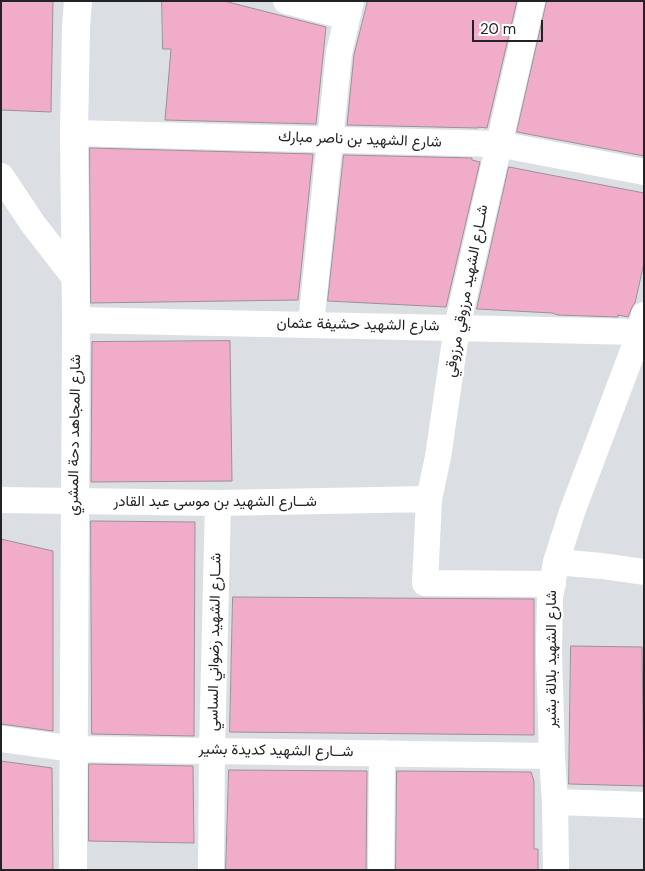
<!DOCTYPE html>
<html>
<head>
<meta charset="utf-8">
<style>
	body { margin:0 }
	#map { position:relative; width:645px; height:871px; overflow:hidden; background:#dbdfe4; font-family:"DM Sans",sans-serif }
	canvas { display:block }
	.frame { position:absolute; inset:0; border:2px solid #212325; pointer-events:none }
	.scale { position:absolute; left:472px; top:20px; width:71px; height:22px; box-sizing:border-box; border:2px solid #212325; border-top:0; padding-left:6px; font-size:15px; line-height:18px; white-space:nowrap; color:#212325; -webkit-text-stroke:4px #fff; paint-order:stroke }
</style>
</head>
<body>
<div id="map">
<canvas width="645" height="871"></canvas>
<div class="frame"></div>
<div class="scale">20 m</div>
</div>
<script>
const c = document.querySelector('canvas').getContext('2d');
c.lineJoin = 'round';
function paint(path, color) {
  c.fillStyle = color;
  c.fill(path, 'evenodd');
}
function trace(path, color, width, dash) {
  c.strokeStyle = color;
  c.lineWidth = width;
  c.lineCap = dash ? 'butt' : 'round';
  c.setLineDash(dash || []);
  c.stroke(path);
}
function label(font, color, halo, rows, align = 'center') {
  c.font = font + ' "DM Sans",Vazirmatn,sans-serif';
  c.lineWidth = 4.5;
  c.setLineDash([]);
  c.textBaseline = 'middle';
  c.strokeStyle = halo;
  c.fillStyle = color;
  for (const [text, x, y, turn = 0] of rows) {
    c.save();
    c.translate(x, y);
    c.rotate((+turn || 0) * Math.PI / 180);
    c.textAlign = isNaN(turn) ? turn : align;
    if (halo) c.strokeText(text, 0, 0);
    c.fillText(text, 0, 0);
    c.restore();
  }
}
const building = new Path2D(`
	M1,1H53L51,112L1,110Z
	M162,1H224L326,27L316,124L165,120L171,49H163Z
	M368,1H517L487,128L478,127V128L347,125L354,55Z
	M547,1H644V156L517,132Z
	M90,148L313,154L298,300L91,303Z
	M344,155L472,158V160L480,162L446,307L328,301Z
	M509,167L644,193V263L635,303L633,305L628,317L618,315V317L558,315L552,313L477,309Z
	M230,341L232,481L91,482L92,342Z
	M91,521L195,522L194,736L92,734Z
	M1,539L53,551V731L1,724Z
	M233,597L534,599V735L230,732Z
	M571,646L642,647L644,786L569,784Z
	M1,761L52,768L53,870H1Z
	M89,764L193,766L194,843L89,841Z
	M229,770L367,771L366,870H226Z
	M397,771L531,772L534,781V849H538V870H396Z`);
const minor = new Path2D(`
	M286,1L347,17
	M532,1L457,327L438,457L429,499L425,583L553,584
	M74,133L498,144L644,172
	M1,176L33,224L75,278
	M76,320L640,332
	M311,324L339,53L351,1
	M1,500L218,503L429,499
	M556,562L602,566L644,572
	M1,739L74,749L552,756
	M555,802L644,805
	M211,870L212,750L218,503
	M381,870L382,753
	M556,870L555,802L552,756L549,652L550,597L556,562L572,512L640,332L644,315`);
const tertiary = new Path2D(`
	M73,870L76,320L74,133L76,27L78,1`);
const streetNames = [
	["شارع الشهيد بن ناصر مبارك",360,140,2],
	["شــارع الشهيد مرزوقي مرزوقي",467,291,-79],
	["شارع الشهيد حشيفة عثمان",358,325,1],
	["شارع المجاهد دحة المشري",75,435,-89],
	["شــارع الشهيد بن موسى عبد القادر",215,502],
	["شــارع الشهيد رضواني الساسي",215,642,-89],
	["شارع الشهيد بلالة بشير",552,659,-90],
	["شــارع الشهيد كديدة بشير",276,751,1]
];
paint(building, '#f0acc8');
trace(building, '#999295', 1);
trace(minor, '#fff', 26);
trace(tertiary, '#fff', 28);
label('15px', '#212325', '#fff', streetNames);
</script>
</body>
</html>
